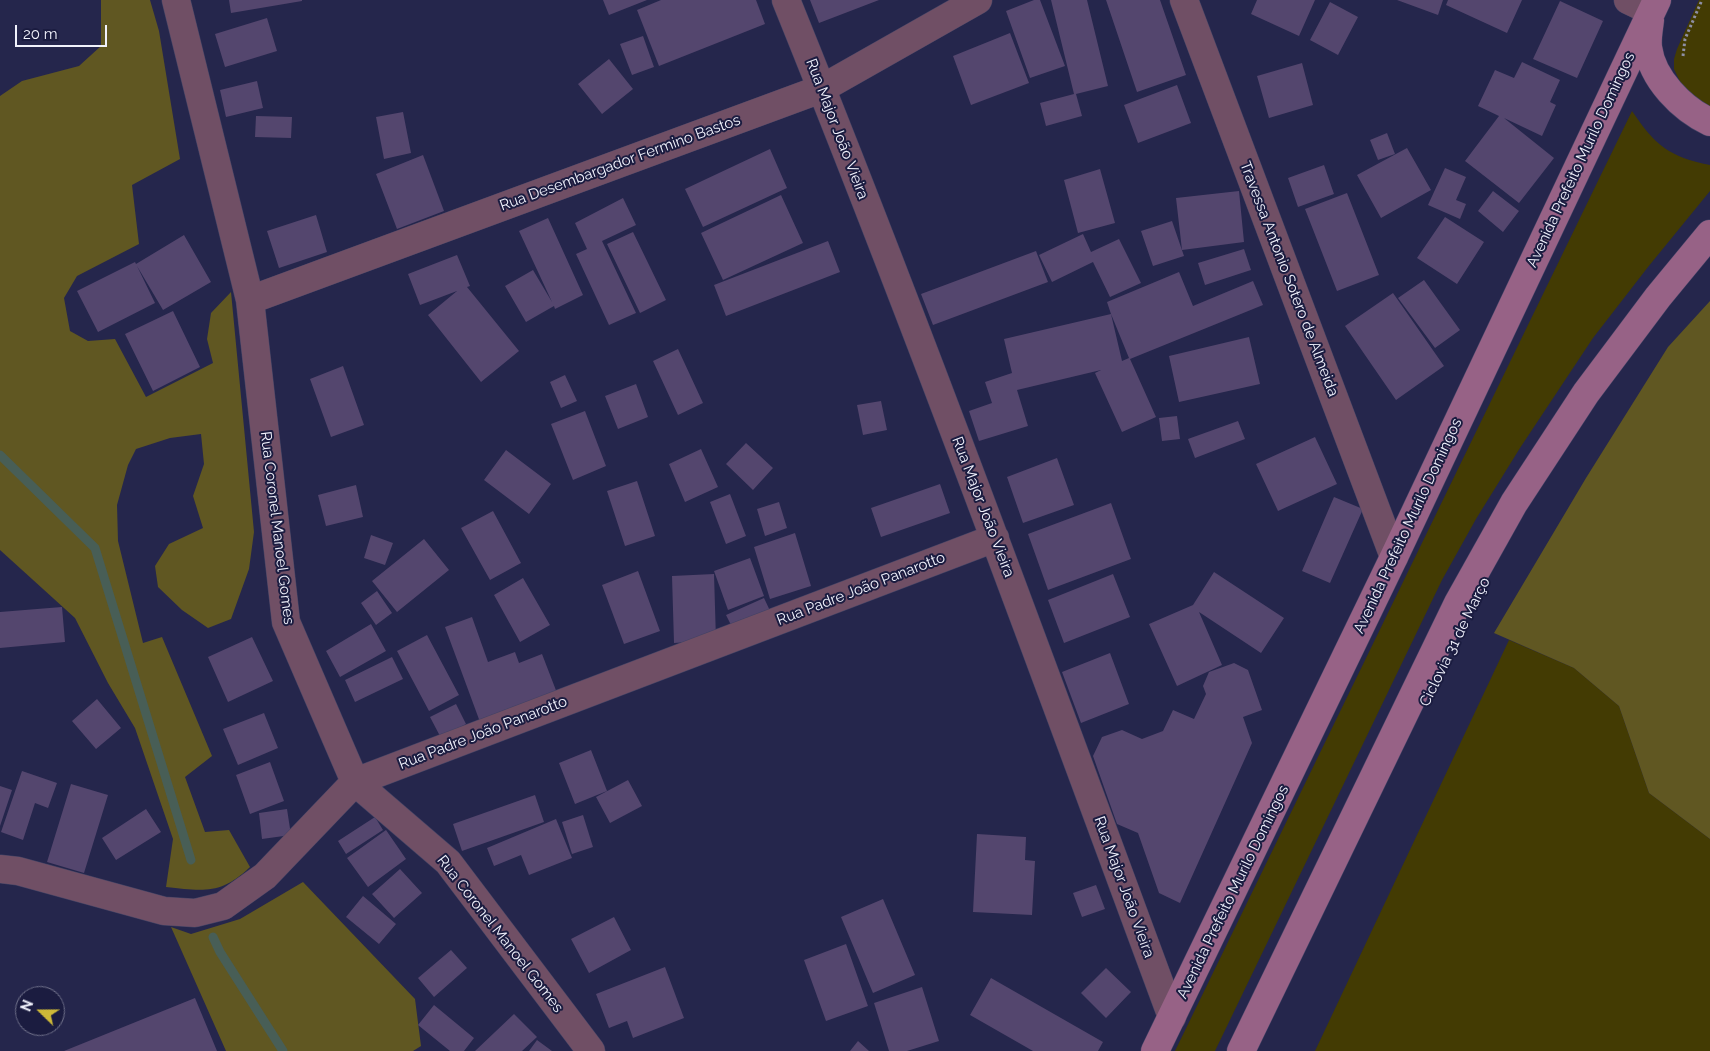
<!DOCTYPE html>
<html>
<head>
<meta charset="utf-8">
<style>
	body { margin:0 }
	#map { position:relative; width:1710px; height:1051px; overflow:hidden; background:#25264c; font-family:Raleway,sans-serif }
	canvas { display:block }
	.north { position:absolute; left:15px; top:986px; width:50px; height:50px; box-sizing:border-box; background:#1b1c40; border:1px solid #71728b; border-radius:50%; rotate:292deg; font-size:14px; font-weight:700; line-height:20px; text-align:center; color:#f1f2fc }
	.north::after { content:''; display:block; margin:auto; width:18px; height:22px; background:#ceb938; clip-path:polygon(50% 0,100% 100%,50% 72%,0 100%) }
	.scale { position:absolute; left:15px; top:25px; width:92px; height:22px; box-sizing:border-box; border:2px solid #f1f2fc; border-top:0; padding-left:6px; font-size:15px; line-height:18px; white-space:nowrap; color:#f1f2fc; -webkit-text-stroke:4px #1b1c40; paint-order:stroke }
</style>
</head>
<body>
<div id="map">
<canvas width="1710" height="1051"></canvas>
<div class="north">N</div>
<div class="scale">20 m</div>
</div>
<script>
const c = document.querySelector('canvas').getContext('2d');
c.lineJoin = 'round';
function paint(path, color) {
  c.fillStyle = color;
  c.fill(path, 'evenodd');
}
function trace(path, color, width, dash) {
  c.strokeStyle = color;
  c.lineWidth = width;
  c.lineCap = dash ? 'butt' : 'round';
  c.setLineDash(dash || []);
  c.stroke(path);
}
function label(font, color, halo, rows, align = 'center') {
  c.font = font + ' Raleway,sans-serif';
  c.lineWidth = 4;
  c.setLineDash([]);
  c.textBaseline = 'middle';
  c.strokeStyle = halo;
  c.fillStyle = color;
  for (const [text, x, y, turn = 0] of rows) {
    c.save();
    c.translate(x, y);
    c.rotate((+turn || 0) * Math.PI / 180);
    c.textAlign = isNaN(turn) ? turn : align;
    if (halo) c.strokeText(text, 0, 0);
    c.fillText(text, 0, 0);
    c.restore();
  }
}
const green = new Path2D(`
	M1699,0H1710V113L1684,90L1674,69V59L1677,49Z
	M1632,111C1655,145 1669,157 1710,165V191L1648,267L1593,338L1520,448L1476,519L1442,580L1215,1051H1175Z
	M1509,640L1574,668L1619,706L1649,793L1710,839V1051H1315Z`);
const forest = new Path2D(`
	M101,0H150L159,31L180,159L132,185L139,244L77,276L64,298L70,331L88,341L115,339L146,397L213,363L207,339L211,313L231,292L254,532L249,569L231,619L208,628L182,610L158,587L155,566L169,544L203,528L193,496L204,464L201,434L170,438L136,449L128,465L117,505L118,541L143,643L162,637L212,756L185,777L205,832L229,830L250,867C221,895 203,891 166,887L173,839L135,728L108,683L75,618L0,550V96L22,81L79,66L101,46Z
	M1710,301V839L1649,793L1619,706L1574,668L1494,633L1586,478L1668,347Z
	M303,882L415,999L421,1046L413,1051H226L171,927L191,934L240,919Z`);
const stream = new Path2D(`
	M0,455L95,548L191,860
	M213,937L220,952L283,1051`);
const building = new Path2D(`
	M229,0H302V1L231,13Z
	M603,0H647L609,15Z
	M661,0H756L765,24L659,66L637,10Z
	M810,0H879L819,23Z
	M1034,0H1040L1065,66L1030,78L1006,11Z
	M1051,0H1087L1108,86L1076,94L1082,116L1046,126L1040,103L1074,94Z
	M1106,0H1160L1186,75L1137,92Z
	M1257,0H1315L1299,36L1251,14Z
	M1397,0H1443L1438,15Z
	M1448,0H1522L1507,33L1446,5Z
	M1560,1L1603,21L1577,78L1533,59Z
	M1330,2L1358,17L1338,55L1310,40Z
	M267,18L277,51L225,67L215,34Z
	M1010,33L1029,83L971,105L953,56Z
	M643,36L654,67L632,75L620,44Z
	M609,59L633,89L602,114L578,84Z
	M1522,62L1560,80L1550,102L1556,105L1542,136L1504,118L1554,158L1519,203L1465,161L1499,116L1478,106L1495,70L1514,78Z
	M1302,63L1313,105L1269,118L1257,76Z
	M257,81L263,108L226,117L220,90Z
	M1177,85L1191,123L1138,143L1124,105Z
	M403,112L411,153L384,159L376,117Z
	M256,116L292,117L291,138L255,137Z
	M1387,133L1395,154L1378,160L1370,140Z
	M1407,148L1431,190L1381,218L1357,175Z
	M770,149L787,188L703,227L685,189Z
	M423,155L444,211L397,229L376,174Z
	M1324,165L1334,194L1298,207L1288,178Z
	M1445,168L1466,177L1456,200L1466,204L1460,219L1428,205Z
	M1100,169L1115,223L1078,233L1064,180Z
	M1239,191L1244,242L1182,250L1176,198Z
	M1493,191L1519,211L1503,232L1478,211Z
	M1347,193L1379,275L1337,291L1305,209Z
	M781,195L803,243L723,280L701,233Z
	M623,198L636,225L602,241L636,313L609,325L576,254L587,249L575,223Z
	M316,215L327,252L279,268L267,231Z
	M1445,217L1484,242L1457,284L1417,258Z
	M548,218L583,295L555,309L554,306L526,322L505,286L533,270L552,302L519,231Z
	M1172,221L1184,256L1153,266L1141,231Z
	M633,232L666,300L640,313L607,244Z
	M1083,234L1091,252L1119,239L1141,283L1110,297L1093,262L1052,282L1039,255Z
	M184,235L211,282L163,310L137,266L155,303L98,332L77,291L135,262L136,264Z
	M828,241L840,272L726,316L714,285Z
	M1244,249L1251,270L1205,285L1198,263Z
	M1036,251L1048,282L933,325L921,294Z
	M457,255L470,286L467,287L519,351L481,382L428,315L457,291L420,305L408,274Z
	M1179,272L1193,306L1253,281L1263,305L1130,359L1156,417L1122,432L1095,373L1101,370L1017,390L1028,426L979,441L969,411L992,403L985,382L1012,373L1004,339L1111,314L1107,302ZM1111,314L1129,358L1122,361Z
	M1424,280L1460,330L1435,348L1398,298Z
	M1393,293L1444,366L1396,400L1345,326Z
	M173,311L200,367L153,391L125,334Z
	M1249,337L1260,384L1179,402L1169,356Z
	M678,349L703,403L678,415L653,361Z
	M343,366L364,425L331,437L310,379Z
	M565,375L577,401L561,408L550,382Z
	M636,384L648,417L618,429L605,396Z
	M881,401L887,430L863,435L857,405Z
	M585,411L606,466L573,480L551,424Z
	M1177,416L1180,439L1162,441L1159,418Z
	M1238,421L1245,439L1195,458L1188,439Z
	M1315,437L1337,484L1278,511L1256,464Z
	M746,443L773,468L753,490L726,464Z
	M701,449L718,487L685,502L669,464Z
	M506,450L551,484L529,514L484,480Z
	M1057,458L1074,505L1023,523L1007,477Z
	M637,481L655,536L625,546L607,491Z
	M940,484L950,513L881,537L871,508Z
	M356,485L363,517L326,526L318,495Z
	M730,494L746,536L726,544L710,502Z
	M1334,497L1363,509L1330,583L1302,571Z
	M779,502L787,528L765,536L757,509Z
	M1111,503L1131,559L1048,590L1028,534Z
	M493,511L521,563L490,580L461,528Z
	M795,533L811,586L770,599L754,547Z
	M371,535L393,543L385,565L364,558Z
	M424,539L449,570L397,612L372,581Z
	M750,558L764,596L728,610L714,571Z
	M638,571L660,631L624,644L602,585Z
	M1214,572L1284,618L1261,653L1199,612L1222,665L1177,686L1149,624L1193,605Z
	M714,574L716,640L674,643L672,576Z
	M1113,574L1130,617L1064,643L1048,600Z
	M523,578L550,625L520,642L494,595Z
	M377,591L392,613L376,625L361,603Z
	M764,598L772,615L735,633L726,615Z
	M62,607L65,642L0,648V612Z
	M472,617L488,662L515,652L519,663L542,654L557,693L480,722L445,627Z
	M371,624L386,651L340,677L326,651Z
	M427,635L459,695L429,711L397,651Z
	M252,637L273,681L228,702L208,657Z
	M1110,653L1129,704L1081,723L1062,672Z
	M392,657L403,679L355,702L345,680Z
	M1234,663L1248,670L1262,710L1243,717L1252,743L1180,903L1159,893L1138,833L1117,824L1093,756L1102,737L1122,730L1142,739L1163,731L1173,710L1194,719L1206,694L1203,686L1209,672Z
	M97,699L121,728L96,749L72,721Z
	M456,704L466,724L441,738L430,717Z
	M264,713L278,748L238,765L223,729Z
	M591,750L607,791L575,804L559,763Z
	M270,762L284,801L250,814L236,775Z
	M22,771L57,783L48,808L35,803L23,840L1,832Z
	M628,780L642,806L610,823L596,797Z
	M71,784L108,795L84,873L47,862Z
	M0,786L12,790L0,826Z
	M535,795L544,822L462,851L453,824Z
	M146,809L161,832L116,860L102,838Z
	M287,809L291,835L262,839L259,813Z
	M583,815L593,847L572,854L562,822Z
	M375,817L383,830L346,854L338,841Z
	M556,819L572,858L529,875L521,855L494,866L487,848Z
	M386,830L406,859L368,887L347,858Z
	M977,834L1026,837L1025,860L1035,861L1032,915L973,912Z
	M400,869L422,893L394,918L372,894Z
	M1096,885L1105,909L1082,917L1073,893Z
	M363,896L396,924L379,944L346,917Z
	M883,899L915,975L873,993L841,917Z
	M614,917L631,950L589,973L571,939Z
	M846,944L868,1006L826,1021L804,960Z
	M451,950L467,968L434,997L418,978Z
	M665,967L684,1018L633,1038L627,1021L609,1028L596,994Z
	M1106,968L1131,992L1106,1018L1081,993Z
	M991,978L1103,1042L1098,1051H1033L970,1015Z
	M922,987L939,1041L907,1051H889L874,1003Z
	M195,998L217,1051H64Z
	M434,1005L474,1038L464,1051H450L418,1025Z
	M514,1014L537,1037L522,1051H475Z
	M537,1040L552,1051H529Z
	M858,1041L869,1051H850Z`);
const path = new Path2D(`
	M1683,56L1685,39L1702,0`);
const minor = new Path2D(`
	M176,0L250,300L286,622L355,782L448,862L591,1051
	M786,0C922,336 1046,677 1172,1017
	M1184,0L1394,557
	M1628,0L1651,11
	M250,300L821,89L978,0
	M0,869L18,871L164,911L195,913L223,906L265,876L355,782L995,538`);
const secondary = new Path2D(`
	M1650,20C1649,29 1647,38 1648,47C1652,79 1682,109 1710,122
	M1155,1051L1394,557L1657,0
	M1241,1051L1458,603L1514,503L1586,393L1658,297L1710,234`);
const streetNames = [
	["Rua Major João Vieira",837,129,69],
	["Avenida Prefeito Murilo Domingos",1581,160,-65],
	["Rua Desembargador Fermino Bastos",620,163,-20],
	["Travessa Antonio Sotero de Almeida",1289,279,69],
	["Rua Major João Vieira",983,507,69],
	["Avenida Prefeito Murilo Domingos",1408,526,-65],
	["Rua Coronel Manoel Gomes",277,528,83],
	["Rua Padre João Panarotto",861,589,-21],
	["Ciclovia 31 de Março",1455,642,-64],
	["Rua Padre João Panarotto",483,733,-21],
	["Rua Major João Vieira",1124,887,70],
	["Avenida Prefeito Murilo Domingos",1233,892,-64],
	["Rua Coronel Manoel Gomes",500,934,52]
];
paint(green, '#433b03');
paint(forest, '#605722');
trace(stream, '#485e56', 9);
paint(building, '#54466e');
trace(minor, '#424365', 29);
trace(secondary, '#424365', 29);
trace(path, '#8e8fa6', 3, [2.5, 2.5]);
trace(minor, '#704f65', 28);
trace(secondary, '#976286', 28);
label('15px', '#f1f2fc', '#1b1c40', streetNames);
</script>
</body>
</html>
